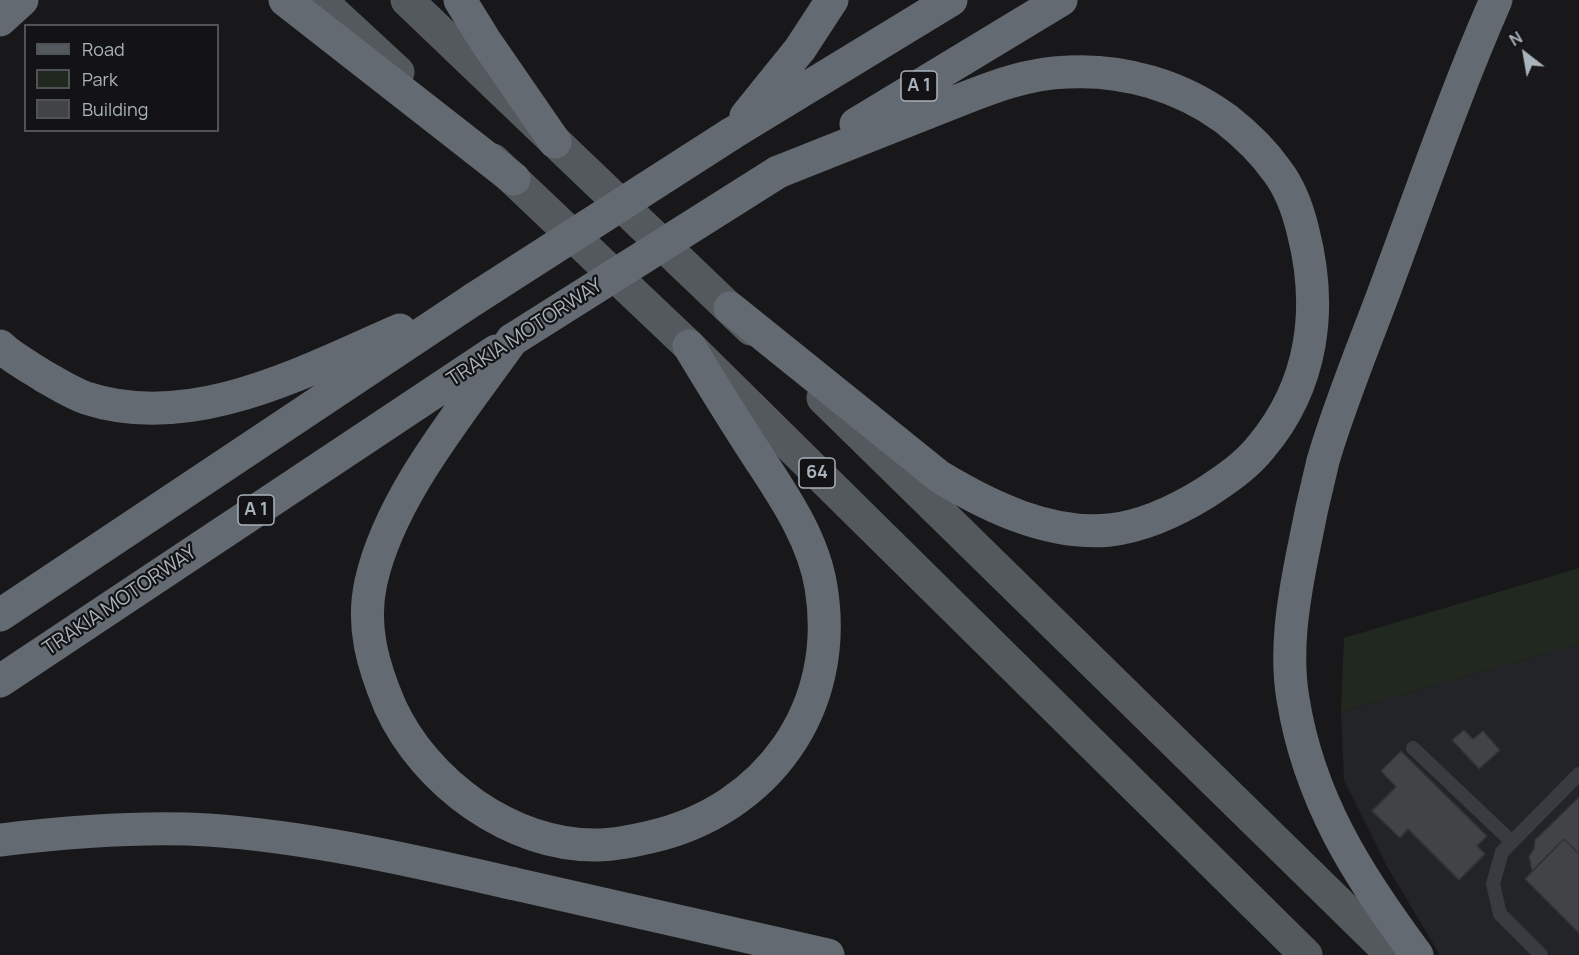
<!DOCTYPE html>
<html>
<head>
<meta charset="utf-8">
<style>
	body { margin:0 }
	#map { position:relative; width:1579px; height:955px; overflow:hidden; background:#18181a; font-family:Manrope,sans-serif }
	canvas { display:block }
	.legend { position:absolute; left:24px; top:24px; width:195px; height:108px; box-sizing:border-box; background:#131315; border:2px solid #4f5357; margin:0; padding:8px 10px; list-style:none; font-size:18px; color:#a9b3bb }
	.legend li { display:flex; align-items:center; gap:12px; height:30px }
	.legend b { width:30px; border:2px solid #4f5357 }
	.north { position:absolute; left:1495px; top:24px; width:60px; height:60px; -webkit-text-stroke:4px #131315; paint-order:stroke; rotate:329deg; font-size:16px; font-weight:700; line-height:24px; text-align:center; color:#a9b3bb }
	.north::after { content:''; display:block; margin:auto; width:21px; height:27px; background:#a9b3bb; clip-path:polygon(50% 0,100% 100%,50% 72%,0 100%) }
</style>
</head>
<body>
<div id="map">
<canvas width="1579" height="955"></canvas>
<ul class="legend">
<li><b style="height:8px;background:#54595e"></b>Road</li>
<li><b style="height:16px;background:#20281f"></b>Park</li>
<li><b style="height:16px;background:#424347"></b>Building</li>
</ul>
<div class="north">N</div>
</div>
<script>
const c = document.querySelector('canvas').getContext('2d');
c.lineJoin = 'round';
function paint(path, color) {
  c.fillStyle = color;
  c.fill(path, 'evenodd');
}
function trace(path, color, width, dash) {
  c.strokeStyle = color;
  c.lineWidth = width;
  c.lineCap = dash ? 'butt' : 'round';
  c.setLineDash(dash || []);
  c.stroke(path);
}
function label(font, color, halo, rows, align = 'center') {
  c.font = font + ' Manrope,sans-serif';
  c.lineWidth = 4.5;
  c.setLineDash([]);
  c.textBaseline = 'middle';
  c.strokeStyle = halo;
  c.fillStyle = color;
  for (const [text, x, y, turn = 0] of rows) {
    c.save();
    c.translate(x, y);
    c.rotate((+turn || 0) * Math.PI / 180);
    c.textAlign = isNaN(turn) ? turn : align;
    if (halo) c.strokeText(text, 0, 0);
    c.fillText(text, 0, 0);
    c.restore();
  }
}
const built = new Path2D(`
	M1579,644V955H1440L1385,863L1344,780L1341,712Z`);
const green = new Path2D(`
	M1579,568V644L1341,712L1344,638Z`);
const building = new Path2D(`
	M1464,730L1473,739L1483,731L1500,750L1479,769L1452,740Z
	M1401,751L1487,836L1477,846L1485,854L1459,880L1408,829L1400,838L1372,811L1396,787L1381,771Z
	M1579,797V854L1564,839L1532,871L1529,856L1534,849L1535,840Z
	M1564,839L1579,854V933L1525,879Z`);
const lane = new Path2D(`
	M1413,748L1512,842
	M1541,955L1500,914L1493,884L1502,852L1579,774`);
const primary = new Path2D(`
	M320,0L398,72
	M407,0L751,329
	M493,160L689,346L1306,955
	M823,398L1392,955`);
const highway = new Path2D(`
	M285,0L514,179
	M460,0L484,39L555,142
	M0,20L22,0
	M746,116L800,49L832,0
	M856,124L1061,0
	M731,134L951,0
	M730,308L940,477C990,507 1050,536 1110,530C1144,526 1176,511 1205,493C1225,480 1246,466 1261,447C1313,385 1323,309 1303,231C1298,210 1290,188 1277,171C1263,151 1245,134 1226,119C1181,86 1124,69 1068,72C1019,73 974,95 929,112C879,132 828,152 778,172
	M512,340C462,411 390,496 371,582C361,626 373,666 390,706C425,783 511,846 597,845C615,845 633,841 650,837C768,810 841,707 821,587C813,536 780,491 753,449C731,415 710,381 689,346
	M0,346C12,358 30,367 45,377C58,384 72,393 86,398C192,433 305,371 400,330
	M0,615L474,299
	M0,681L496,351
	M0,840C68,832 139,826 208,830C312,837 414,861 515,884C619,908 724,931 828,955
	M1417,955C1358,876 1309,799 1293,699C1285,652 1293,603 1302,557C1308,525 1315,493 1323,461C1341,399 1369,334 1391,273C1425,181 1457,89 1496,0`);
const highwayBridge = new Path2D(`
	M474,299L731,134
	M512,340L778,172`);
const shields = [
	[919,86,36],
	[817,473,36],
	[256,510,36]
];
const shieldNames = [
	["A 1",919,86],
	["64",817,473],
	["A 1",256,510]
];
const streetNames = [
	["TRAKIA MOTORWAY",525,333,-33],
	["TRAKIA MOTORWAY",120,601,-34]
];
paint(built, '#232427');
paint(green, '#20281f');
paint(building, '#424347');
trace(building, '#313336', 1.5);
trace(lane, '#383b3f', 14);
trace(primary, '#54595e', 33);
trace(highway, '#646a71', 33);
trace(highwayBridge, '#646a71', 33);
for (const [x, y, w] of shields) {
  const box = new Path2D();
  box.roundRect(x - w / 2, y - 15, w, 30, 4.5);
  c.fillStyle = '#131315';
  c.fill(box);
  trace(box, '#a9b3bb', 1.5);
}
label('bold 18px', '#a9b3bb', null, shieldNames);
label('20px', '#a9b3bb', '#131315', streetNames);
</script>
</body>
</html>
